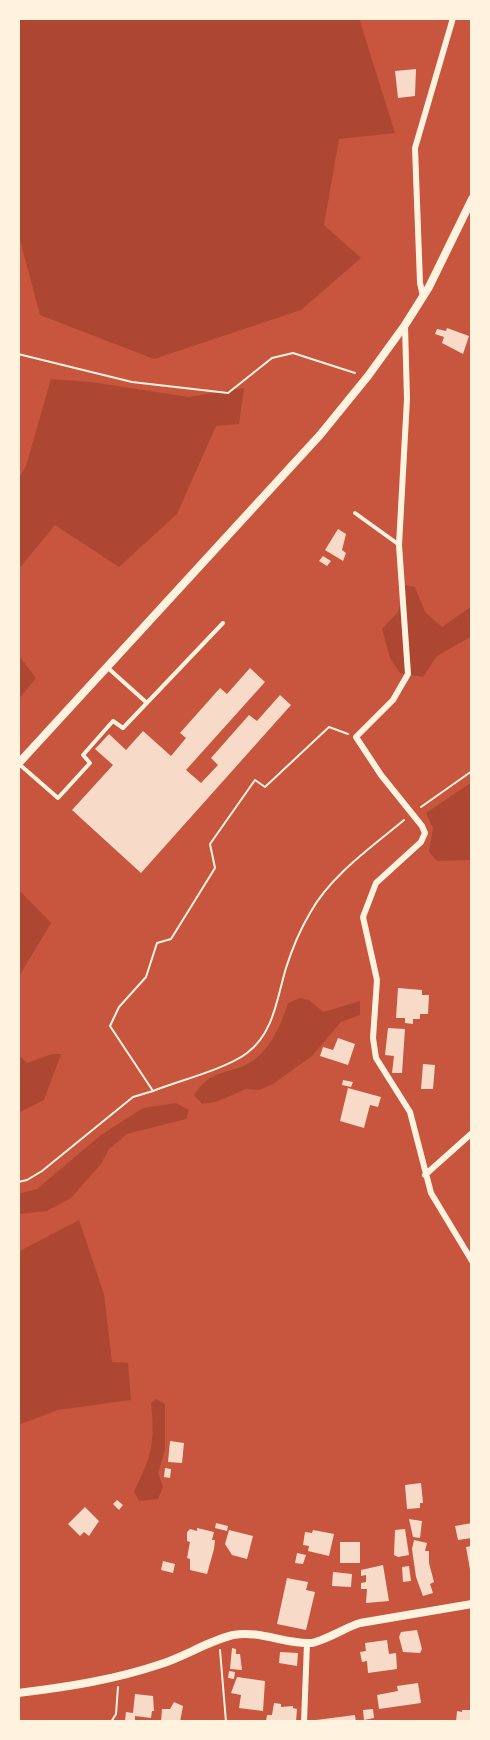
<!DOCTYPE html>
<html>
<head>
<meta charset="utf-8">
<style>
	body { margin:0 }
	#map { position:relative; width:490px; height:1740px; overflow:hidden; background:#c8553d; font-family:"Public Sans",sans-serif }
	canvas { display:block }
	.frame { position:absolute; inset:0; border:20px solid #fff3e0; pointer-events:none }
</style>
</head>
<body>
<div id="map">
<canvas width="490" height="1740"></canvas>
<div class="frame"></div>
</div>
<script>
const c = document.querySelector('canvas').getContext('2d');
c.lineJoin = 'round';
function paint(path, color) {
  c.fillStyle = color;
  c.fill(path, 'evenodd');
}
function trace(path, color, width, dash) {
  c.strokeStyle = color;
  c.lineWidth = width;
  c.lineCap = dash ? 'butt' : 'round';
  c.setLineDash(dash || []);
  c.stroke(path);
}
const green = new Path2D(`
	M18,18H359L395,133L339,139L324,225L361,258L301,310L154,359L40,315L18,233Z
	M51,379L91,382L189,397L244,388L239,424L216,426L177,514L119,567L55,525L18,570V480L26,466Z
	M405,585L415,587L425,612L442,627L472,606V636L437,656L423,677L400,673L390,658L382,629L398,612Z
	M18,655L36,678L18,700Z
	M472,782V860L437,861L429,852L433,828L426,813Z
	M18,889L51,923L18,978Z
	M300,998L309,1000L323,1012L360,1001V1015L341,1022L312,1056L273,1084L259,1090L246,1089L216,1102L202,1104L194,1095C213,1066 231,1076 254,1060C271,1047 282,1023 288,1003Z
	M18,1054L27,1063L52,1054H61L44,1100L18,1113Z
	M176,1103L189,1110L186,1119L127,1134L109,1149L101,1164L71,1198L47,1211L18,1214V1194L37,1189L101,1135L143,1108Z
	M79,1220L104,1294L112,1362L128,1363L131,1400L58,1410L18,1425V1252Z
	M156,1399L165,1404V1450L158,1473L163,1487L158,1499L139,1501L134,1491C152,1456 155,1443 151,1403Z`);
const building = new Path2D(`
	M416,69L415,96L398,98L395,71Z
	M447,328L469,336L463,354L442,343L444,337L435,334L437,329L446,331Z
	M338,529L346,534L342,550L346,553L343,561L325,550Z
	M323,556L331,561L327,566L319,561Z
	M250,668L265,682L186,770L201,783L218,765L211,758L249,715L257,721L280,695L291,705L141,873L72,810L113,765L95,749L109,734L126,750L143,731L171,756L186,738L180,733L220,688L227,694Z
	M398,988L422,990V995H429L428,1014H420V1019H413V1024L405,1023V1018H396Z
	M388,1028L405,1029L402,1073H392L394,1056L385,1055Z
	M338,1038L355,1044L348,1065L320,1056L323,1047L333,1050Z
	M423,1064L435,1065L433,1089H421Z
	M343,1080L353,1082L351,1087L342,1085Z
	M348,1088L381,1097L378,1107L370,1105L364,1128L340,1121Z
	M170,1441L184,1443L182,1463L168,1462Z
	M165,1468L171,1469L170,1478L164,1477Z
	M421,1483L423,1503H420V1508L407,1509L405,1485Z
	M117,1500L123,1505L119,1510L113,1504Z
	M85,1507L99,1521L89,1536L84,1532L80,1536L68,1524Z
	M409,1519L422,1521L420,1538L413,1537Z
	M216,1523L228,1526L227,1531L215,1528Z
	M472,1523V1538L458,1540L455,1526Z
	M197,1528L214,1532L212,1540H215L214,1549L207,1574L190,1570V1559L187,1558L190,1542L187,1541V1532L190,1529L197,1531Z
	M405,1529L409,1555L398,1557L394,1555L395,1530Z
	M229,1530L253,1536L247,1559L232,1555L225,1544Z
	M313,1530L334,1534L329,1556L308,1551L309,1546L303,1545L305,1532L312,1533Z
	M414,1540L427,1543L425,1551H429V1563L434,1582L430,1584L433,1593L423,1596L416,1577L412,1549Z
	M340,1542H360V1563H340Z
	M472,1546V1575H471L466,1547Z
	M297,1553L306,1555L303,1564L295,1563Z
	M163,1561L175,1564L173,1573L161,1570Z
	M383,1565L389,1601L366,1603L367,1589H361V1583L366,1582V1575L361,1576V1570Z
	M409,1566L411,1581L403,1582L402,1567Z
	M333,1572L352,1574L351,1587L332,1586Z
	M287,1578L308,1582L306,1590L315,1592L306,1630L277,1624Z
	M417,1630L422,1649L420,1653L403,1652L399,1637L401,1632Z
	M387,1640L389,1654L396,1653L397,1669L368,1673L367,1661L362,1662L360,1652L366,1651L365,1643Z
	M232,1648L236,1649V1654H240L242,1670L230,1669Z
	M280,1652L298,1653L297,1666L279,1663Z
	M229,1671L235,1672L234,1679L228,1678Z
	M237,1677L265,1681L263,1711L239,1708L241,1695L231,1693Z
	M418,1683L421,1703L379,1709L377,1695L398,1691L397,1686Z
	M135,1694L153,1696L154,1711H152L151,1718L135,1716V1722L125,1721L126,1712L133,1713Z
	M174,1702L183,1706L180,1722H161L162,1709H170Z
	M274,1703L281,1704V1707L293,1706V1708L297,1709L296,1722L266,1721L267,1715H272Z
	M373,1709L374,1718L364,1720L363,1710Z
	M462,1710H472V1722H456L457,1711L462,1712Z
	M355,1715L356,1722H317L316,1720Z`);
const path = new Path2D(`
	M18,354L132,382L228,393L272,358L293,353L355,373
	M421,807L472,771
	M153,1091C178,1081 226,1069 247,1053C274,1033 277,998 286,968C292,949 300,930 310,913C331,875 372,847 404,820
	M18,1182L27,1180L42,1171L133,1097L153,1091L110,1026L119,1007L146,977L157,943L171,939L215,868L210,844L255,780L265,787L329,727L348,734
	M220,1650L226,1722
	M111,1722L116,1714L118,1687`);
const service = new Path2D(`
	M355,513L398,544
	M108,668L147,703
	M19,764L58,798L90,763L83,755L113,721L123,728L223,623`);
const minor = new Path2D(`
	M423,296L420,283L415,148L453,18
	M405,326L407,399L399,545L408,674L393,700L356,737L381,775L422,826L425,833L421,842L376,883L363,917L377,980L373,1038L376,1058L410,1112L431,1193L472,1261
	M425,1175L472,1133
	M304,1722L307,1643`);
const tertiary = new Path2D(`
	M18,764L320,435L368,376L405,325L429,287L472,199
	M18,1693C67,1687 114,1680 161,1664C186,1656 208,1641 233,1635C260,1630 284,1644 310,1643C321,1643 346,1627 360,1623L472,1604`);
paint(green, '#ae4732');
paint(building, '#f7dbc8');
trace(path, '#fff3e0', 2);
trace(service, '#fff3e0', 4);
trace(minor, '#fff3e0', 6);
trace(tertiary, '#fff3e0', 8);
</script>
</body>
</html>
